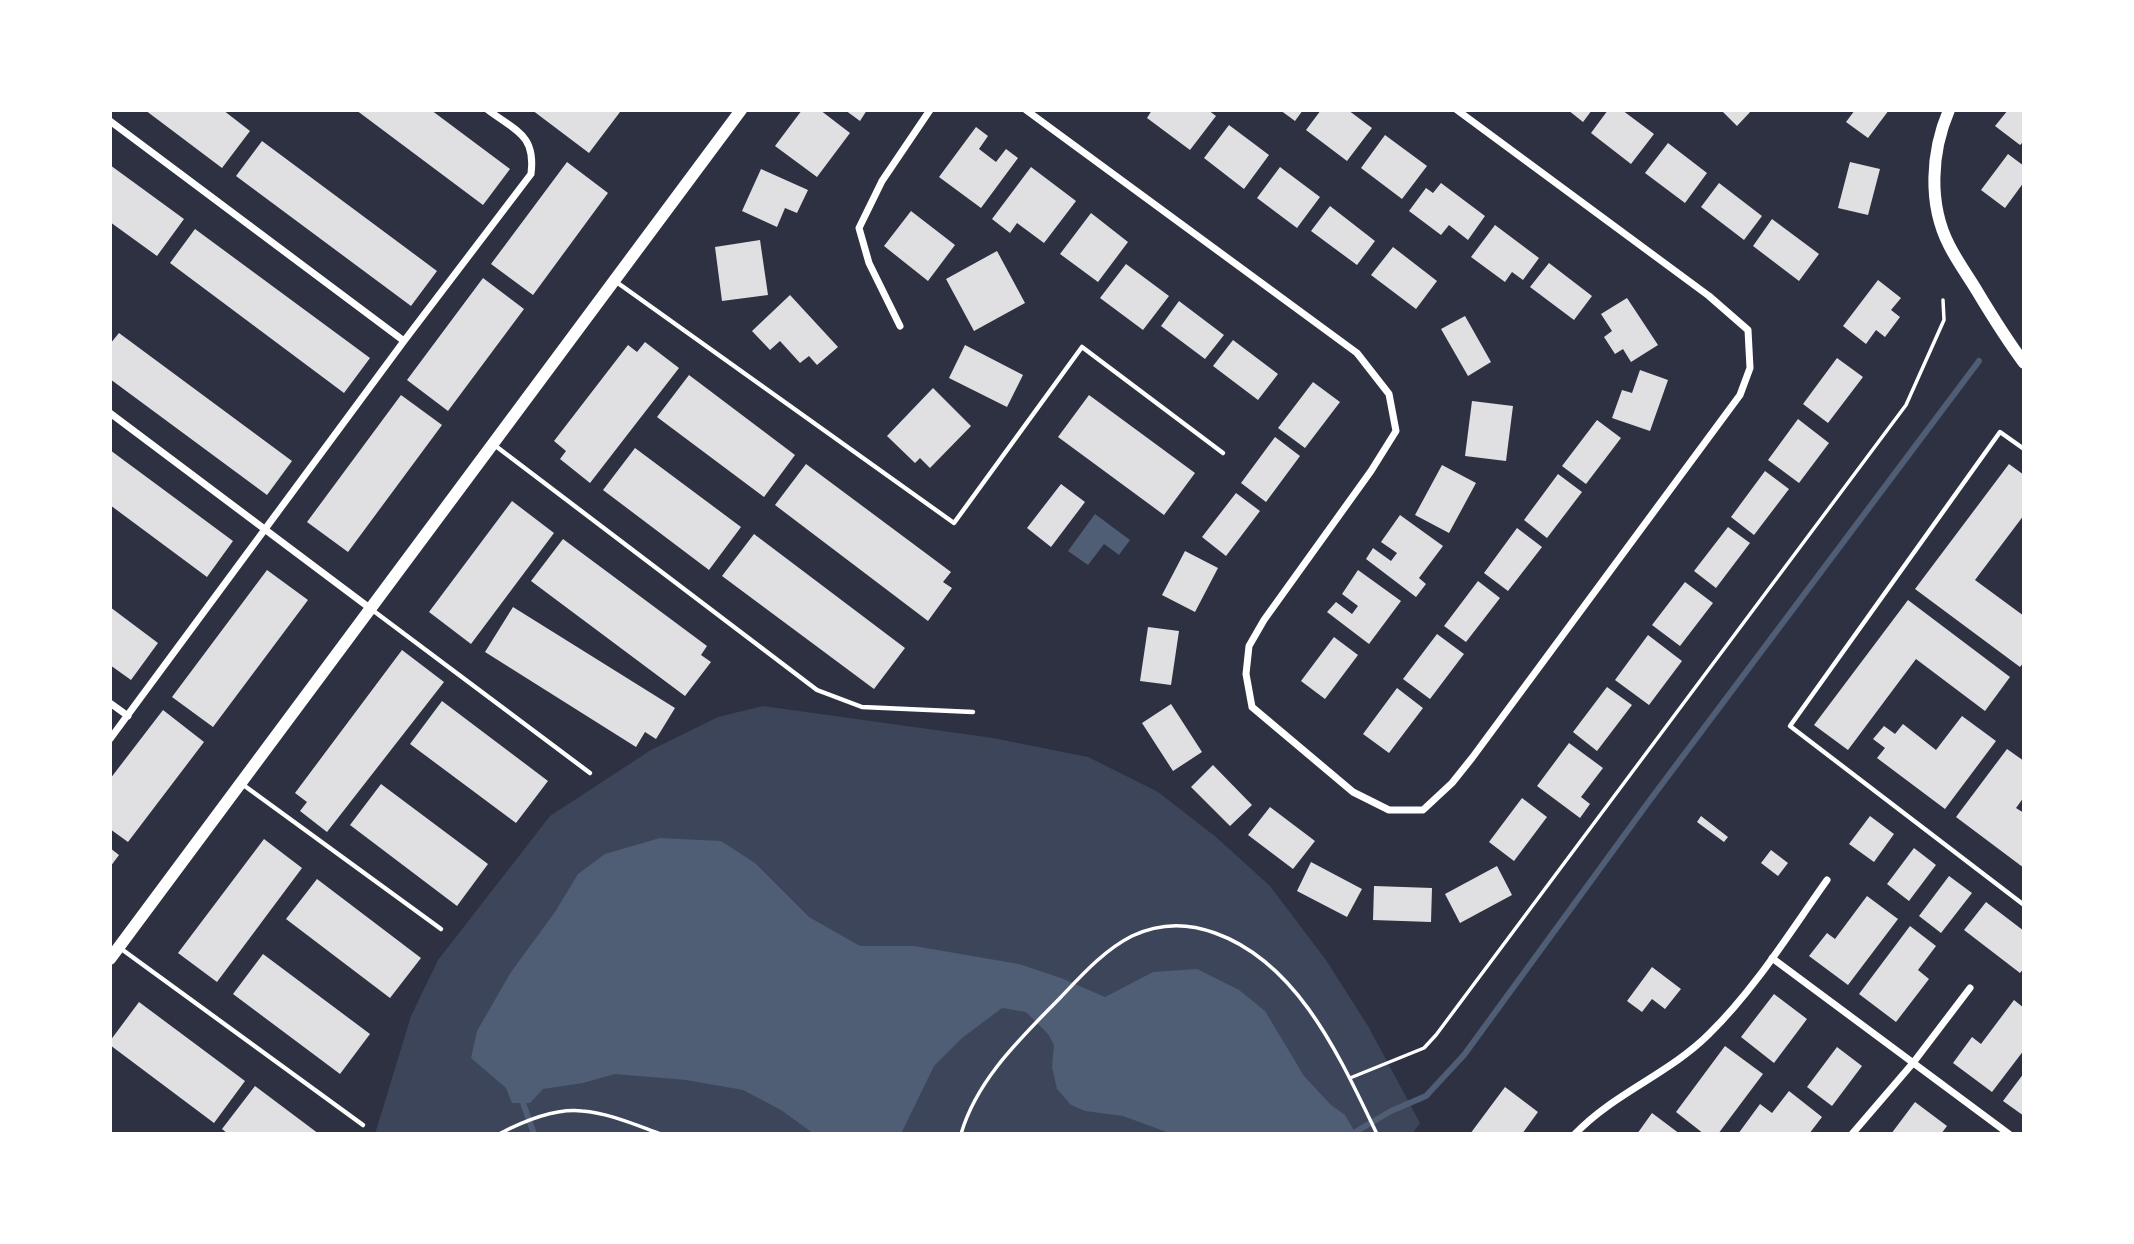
<!DOCTYPE html>
<html>
<head>
<meta charset="utf-8">
<style>
	body { margin:0 }
	#map { position:relative; width:2134px; height:1244px; overflow:hidden; background:#2d3142; font-family:"Noto Sans",sans-serif }
	canvas { display:block }
	.frame { position:absolute; inset:0; border:112px solid #fff; pointer-events:none }
</style>
</head>
<body>
<div id="map">
<canvas width="2134" height="1244"></canvas>
<div class="frame"></div>
</div>
<script>
const c = document.querySelector('canvas').getContext('2d');
c.lineJoin = 'round';
function paint(path, color) {
  c.fillStyle = color;
  c.fill(path, 'evenodd');
}
function trace(path, color, width, dash) {
  c.strokeStyle = color;
  c.lineWidth = width;
  c.lineCap = dash ? 'butt' : 'round';
  c.setLineDash(dash || []);
  c.stroke(path);
}
const green = new Path2D(`
	M763,706L993,738L1088,757L1158,792L1216,837L1270,886L1326,960L1368,1026L1420,1123L1412,1134H375L411,1016L438,960L550,816L651,750L718,717Z`);
const water = new Path2D(`
	M1095,514L1130,540L1119,555L1104,544L1088,565L1068,551Z
	M660,838L721,841L755,863L809,917L860,946H914L1019,964L1061,978L1105,997L1153,972L1197,969L1239,990L1265,1011L1304,1076L1331,1105L1345,1115L1356,1134H1172L1123,1116L1085,1111L1071,1105L1057,1089L1052,1067L1054,1045L1048,1034L1026,1012L1002,1008L962,1038L934,1066L901,1134H814L781,1110L743,1090L686,1080L615,1074L583,1083L543,1089L530,1103H512L506,1088L471,1058L477,1031L511,972L555,912L578,874L605,854Z`);
const stream = new Path2D(`
	M523,1103L534,1134
	M1352,1134L1391,1111L1426,1096L1464,1055L1650,800L1979,361`);
const building = new Path2D(`
	M145,110H223L250,131L222,168Z
	M356,110H431L510,169L483,205Z
	M532,110H618L620,112L589,153Z
	M802,110H820L850,133L817,177L775,146Z
	M845,110H867L860,121Z
	M1152,110H1208L1216,116L1190,150L1147,118Z
	M1280,110H1303L1295,121Z
	M1321,110H1348L1372,128L1347,161L1306,130Z
	M1568,110H1592L1583,122Z
	M1608,110H1622L1654,134L1631,164L1591,133Z
	M1721,110H1752L1737,126Z
	M1855,110H1889L1868,138L1846,122Z
	M2008,110H2024V141L2020,145L1995,126Z
	M1229,125L1269,155L1244,189L1204,158Z
	M976,127L988,136L979,149L996,162L1006,149L1018,158L981,208L939,177Z
	M1385,135L1427,166L1402,199L1361,168Z
	M262,141L437,271L411,306L236,176Z
	M1668,143L1707,173L1685,203L1645,173Z
	M2008,154L2024,166V182L2005,208L1981,190Z
	M567,162L608,193L533,295L491,264Z
	M1850,162L1880,169L1868,215L1838,208Z
	M110,165L184,219L157,256L110,222Z
	M1031,167L1076,201L1044,243L1017,223L1010,233L992,219Z
	M1280,167L1320,197L1297,228L1257,198Z
	M761,169L808,190L797,213L785,208L777,227L742,211Z
	M1441,183L1485,216L1468,240L1449,225L1441,235L1409,211L1426,188L1433,193Z
	M1719,183L1762,216L1744,240L1701,207Z
	M1330,206L1375,241L1357,265L1311,231Z
	M911,211L955,245L928,281L884,246Z
	M1091,213L1128,242L1098,282L1060,254Z
	M1772,219L1819,254L1799,281L1753,246Z
	M1495,225L1539,258L1523,280L1512,272L1505,282L1471,257Z
	M195,229L370,358L344,393L170,263Z
	M760,240L768,295L722,301L715,247Z
	M1393,247L1437,281L1416,309L1371,275Z
	M997,251L1025,303L974,331L946,279Z
	M1549,263L1592,296L1574,320L1530,287Z
	M1126,264L1169,296L1143,330L1100,298Z
	M483,278L524,309L448,411L407,380Z
	M1878,280L1901,298L1891,310L1900,317L1885,337L1876,330L1866,344L1843,326Z
	M790,295L838,347L817,365L809,356L800,363L780,341L770,350L752,331Z
	M1627,298L1658,345L1631,362L1623,349L1615,354L1604,337L1612,331L1601,314Z
	M1179,301L1224,335L1205,359L1161,326Z
	M1465,316L1491,362L1468,376L1441,329Z
	M119,333L292,461L267,495L110,379V344Z
	M1233,340L1278,374L1258,400L1213,366Z
	M645,342L679,368L590,483L560,459L566,451L554,441L628,345L637,352Z
	M965,345L1023,375L1007,407L949,378Z
	M1837,358L1863,377L1828,423L1803,404Z
	M1640,370L1668,380L1650,431L1612,418L1622,390L1632,393Z
	M689,375L795,455L764,497L657,417Z
	M1313,382L1340,402L1305,448L1278,428Z
	M933,388L971,426L930,468L920,458L915,463L887,436Z
	M401,395L442,425L348,552L307,522Z
	M1089,395L1195,473L1164,515L1058,437Z
	M1472,401L1513,406L1506,461L1465,456Z
	M1798,419L1829,443L1799,483L1768,460Z
	M1597,420L1621,438L1586,484L1562,466Z
	M1275,437L1300,456L1266,502L1241,483Z
	M635,448L741,527L709,570L603,490Z
	M110,450L233,541L207,577L110,505Z
	M806,464L951,572L943,582L952,588L928,621L775,505Z
	M2009,464L2024,475V515L1975,580L2024,616V662L2020,667L1915,589Z
	M1442,465L1476,483L1449,533L1415,515Z
	M1765,471L1789,489L1754,535L1731,517Z
	M1558,474L1582,492L1547,538L1524,520Z
	M1061,484L1085,502L1051,547L1027,528Z
	M1236,493L1260,511L1226,556L1202,537Z
	M512,501L554,533L471,644L429,612Z
	M1400,515L1443,546L1419,578L1426,584L1416,597L1366,559L1373,548L1391,561L1397,553L1381,542Z
	M1728,527L1750,543L1716,588L1694,571Z
	M1517,528L1542,547L1508,591L1484,573Z
	M754,534L905,648L874,689L722,576Z
	M563,539L707,646L701,655L711,662L685,696L531,581Z
	M1185,551L1218,568L1195,612L1162,595Z
	M267,570L308,600L213,727L172,697Z
	M1358,570L1401,601L1369,644L1327,612L1336,602L1352,614L1358,606L1342,594Z
	M1478,581L1500,598L1466,642L1444,626Z
	M1685,582L1713,603L1680,646L1652,625Z
	M1908,600L2010,677L1985,711L1916,659L1848,750L1814,725Z
	M110,607L158,643L131,680L110,665Z
	M513,607L675,708L656,739L645,732L636,747L485,652Z
	M1148,627L1179,631L1171,685L1140,681Z
	M1437,634L1464,654L1430,699L1403,679Z
	M1648,635L1682,661L1649,705L1615,680Z
	M1334,637L1358,655L1325,699L1301,681Z
	M402,650L444,682L327,832L300,811L307,802L295,793Z
	M1607,687L1632,705L1597,751L1573,732Z
	M1397,688L1423,708L1389,753L1363,734Z
	M442,701L548,781L516,823L410,744Z
	M1171,704L1202,752L1173,771L1142,723Z
	M163,710L204,742L128,842L110,829V779Z
	M1962,716L1996,741L1945,809L1877,758L1885,748L1873,739L1884,726L1895,734L1903,724L1936,750Z
	M1569,743L1603,768L1581,797L1590,804L1580,818L1537,786Z
	M2007,749L2024,761V797L2016,808L2024,813V868L1956,817Z
	M1213,765L1252,805L1230,826L1191,787Z
	M381,784L488,864L457,906L350,825Z
	M1522,798L1547,817L1514,861L1489,842Z
	M1270,807L1315,841L1293,869L1248,835Z
	M1701,816L1728,837L1724,842L1697,822Z
	M1870,816L1894,834L1874,862L1849,844Z
	M264,839L302,868L217,982L178,953Z
	M110,848L119,855L110,867Z
	M1914,848L1936,865L1909,901L1887,884Z
	M1771,850L1788,863L1778,876L1761,863Z
	M1311,862L1362,889L1347,917L1297,891Z
	M1497,866L1512,895L1460,923L1445,894Z
	M1949,876L1972,893L1941,933L1919,916Z
	M317,879L421,958L390,998L286,919Z
	M1374,886L1432,888L1431,922L1373,920Z
	M1867,896L1898,919L1848,985L1809,956L1827,933L1835,939Z
	M1986,902L2024,931V968L2020,973L1964,930Z
	M1910,926L1936,946L1918,970L1929,979L1896,1022L1859,994Z
	M263,954L370,1034L340,1074L233,994Z
	M1652,967L1681,989L1665,1009L1652,999L1642,1012L1627,1001Z
	M1774,994L1807,1019L1774,1063L1741,1037Z
	M2014,1000L2024,1008V1050L1992,1092L1953,1063L1972,1037L1981,1044Z
	M139,1002L245,1081L214,1123L110,1045V1041Z
	M1725,1046L1763,1074L1718,1134H1704L1676,1112Z
	M1837,1047L1862,1066L1832,1106L1807,1087Z
	M2024,1073V1116L2003,1101Z
	M255,1086L319,1134H228L222,1129Z
	M1505,1087L1538,1112L1522,1134H1470Z
	M1789,1091L1822,1117L1809,1134H1738L1760,1104L1772,1113Z
	M1915,1102L1947,1126L1941,1134H1891Z
	M1652,1113L1680,1134H1637Z`);
const path = new Path2D(`
	M1350,1078L1424,1048L1436,1035L1906,405L1944,320L1943,300
	M499,1134C522,1122 555,1108 582,1111C609,1113 636,1125 661,1134
	M961,1134C977,1079 1021,1038 1060,998C1081,976 1104,950 1132,936C1159,923 1188,923 1215,933C1299,963 1340,1058 1377,1134`);
const service = new Path2D(`
	M615,281L954,523L1082,347L1223,453
	M493,444L817,690L862,707L973,712
	M2024,449L2000,432L1790,726L2024,905
	M371,609L590,773
	M242,784L441,929
	M120,948L363,1125`);
const minor = new Path2D(`
	M1026,110L1357,353L1389,394L1396,431L1371,471L1264,620L1249,646L1246,674L1252,707L1353,792L1389,810H1423L1452,783L1472,758L1740,395L1750,368L1748,330L1709,296L1457,110
	M110,121L404,341
	M900,326L869,263L859,228L882,181L930,110
	M110,413L371,609
	M110,703L128,716
	M110,739L404,341L531,174C536,135 516,131 488,110
	M1772,958L2009,1134
	M1575,1134C1614,1093 1669,1074 1709,1034C1755,989 1790,932 1827,880
	M1852,1134L1913,1063L1970,988`);
const tertiary = new Path2D(`
	M1949,110C1931,152 1928,204 1949,245C1957,261 1968,276 1977,291C1992,316 2007,340 2024,363
	M110,959L741,110`);
paint(green, '#3c4559');
paint(water, '#4f5d75');
trace(stream, '#4f5d75', 6);
paint(building, '#e0e0e3');
trace(path, '#fff', 3.5);
trace(service, '#fff', 4.5);
trace(minor, '#fff', 7);
trace(tertiary, '#fff', 12);
</script>
</body>
</html>
